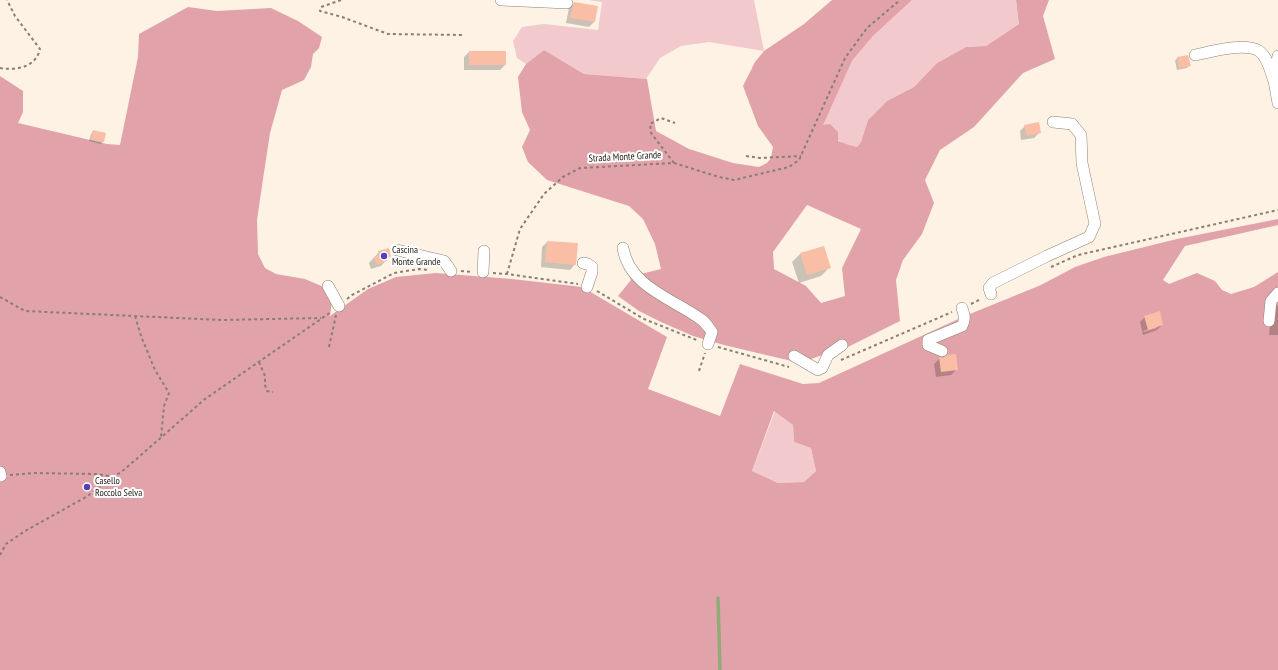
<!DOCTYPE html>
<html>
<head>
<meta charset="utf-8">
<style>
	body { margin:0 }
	canvas { display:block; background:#fef2e5 }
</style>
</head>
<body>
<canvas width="1278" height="670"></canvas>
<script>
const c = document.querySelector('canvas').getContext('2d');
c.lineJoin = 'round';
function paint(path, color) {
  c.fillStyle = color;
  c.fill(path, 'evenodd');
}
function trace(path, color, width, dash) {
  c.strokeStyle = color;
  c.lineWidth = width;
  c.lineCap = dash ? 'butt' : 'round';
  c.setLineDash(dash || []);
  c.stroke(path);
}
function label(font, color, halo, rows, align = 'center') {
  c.font = font + ' "PT Sans Narrow",sans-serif';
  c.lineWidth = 4;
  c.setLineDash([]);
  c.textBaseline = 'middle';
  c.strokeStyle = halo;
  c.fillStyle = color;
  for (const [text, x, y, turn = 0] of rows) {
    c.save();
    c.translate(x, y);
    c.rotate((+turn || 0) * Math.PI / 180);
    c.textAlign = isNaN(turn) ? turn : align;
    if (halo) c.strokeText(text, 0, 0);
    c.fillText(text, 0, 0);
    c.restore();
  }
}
const green = new Path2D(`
	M588,0H754L764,51L709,42L681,46L660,58L646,79L584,74L544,50L526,64L517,58L513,41L522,27L544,24L598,30L602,2Z
	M912,0H1016L1019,24L986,46L966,47L937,63L914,87L887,101L868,120L861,142L857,147C839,144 835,138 822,125L852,61L873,36Z
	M775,411L793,425L794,442L811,448L816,471L804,482L778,483L752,471Z`);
const forest = new Path2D(`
	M832,0H912L873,36L852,61L823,125L830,124L838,132V141L849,145L857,147L861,142L868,120L887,101L914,87L937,63L966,47L986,46L1019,24L1016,0H1049L1043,16L1055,59L1023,73L974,127L940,150L925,180L934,203L922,234L903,260L896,280L900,321L836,353L825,354L800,363L724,345L693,336L661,322L639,311L618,296L631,280L619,256V243L627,244L629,255L641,274L661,269L655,244L643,219L629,206L547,180L528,162L522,147L530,130L522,112L518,77L526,64L544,50L584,74L647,79L656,131L689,149L733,163L759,167L767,163L771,158L773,147L758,126L743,86L755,62L764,51L804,24ZM807,205L861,229L842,268L845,296L821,303L806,286L774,269L773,252Z
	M188,7L217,11L271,8L298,21L322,37L319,48L313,54L311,67L304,80L282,90L270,133L263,179L257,220L258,254L265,268L276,274L305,279L326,288L332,301L330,316L368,289L396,277L436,273L512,279L582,287L667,337L648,389L720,416L740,364L803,384L819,383L965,316L1041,285L1075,267L1104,257L1177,239L1278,219V225L1185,246L1163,280L1169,284L1197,273L1215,281L1222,290L1231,294L1254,287L1278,272V670H0V76L23,91V112L18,123L107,144L120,145L138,57L139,34ZM774,411L793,425L794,442L811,448L816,471L804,482L778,483L752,471Z`);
const shadow = new Path2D(`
	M574,3L597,7L594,22L589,27L566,23L569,8Z
	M469,52L505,65L500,70H464V57Z
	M1187,57L1190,65L1187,68L1177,70L1175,61L1177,58Z
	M1025,126L1040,132L1034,138L1021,140L1020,131Z
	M93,131L103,141L101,144L89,141L91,134Z
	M547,242L575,264L570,270L541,267L542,247Z
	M823,247L829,268L821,276L799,283L792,262L800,254Z
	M379,252L390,256L381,266L371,269L369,263Z
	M1278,305V335H1269L1271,312Z
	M1145,317L1162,325L1157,330L1143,335L1140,322ZM1157,326V328L1144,332L1143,331Z
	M940,358L957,369L951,375L936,377L934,364Z`);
const stream = new Path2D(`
	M718,598L720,670`);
const building = new Path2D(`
	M574,2L598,6L595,22L570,18Z
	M469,51H506V65H469Z
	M1188,55L1191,66L1179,68L1177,57Z
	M1039,122L1041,133L1027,136L1024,125Z
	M93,130L106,133L104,142L91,139Z
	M547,241L578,243L576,265L545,262Z
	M824,246L831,268L807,275L800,253Z
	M389,248L391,257L386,258L387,261L376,265L374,257L379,255L378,251Z
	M1160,311L1163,325L1148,330L1144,316Z
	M956,354L958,370L941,372L939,357L943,358L947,355Z`);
const path = new Path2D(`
	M341,0L321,7L320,11L342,17L388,34L464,35
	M0,68C12,70 28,69 36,58C38,56 39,52 40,49L15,16L7,0
	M746,156L760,158L801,156
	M674,163L651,133L650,124L661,118L675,123
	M1051,267L1078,255L1278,210
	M461,271L473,272
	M493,273L507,274L578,284
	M507,274L520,229L544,194L563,177L580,168L674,163L719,177L734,180L789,167L799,160L845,58L867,28L900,0
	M597,291L644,319L699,341
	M0,297L25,311L222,320L321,318
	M347,299L352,295L394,273L419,269L429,270
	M971,304L981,299
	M135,316L141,336L155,370L169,393L164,406L161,437
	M329,347L336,315
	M718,347L789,367
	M841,360L952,312
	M259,362L265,376V385L267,391L273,392
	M699,371L705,353
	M10,475L33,473L97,474L115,477
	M0,555L6,544L25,531L86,497L125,469L205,399L331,312`);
const minor = new Path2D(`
	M501,0L567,3
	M1195,55C1210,52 1245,42 1259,51C1268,57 1270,71 1274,81
	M1278,56L1274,81L1278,103
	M623,248C629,287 674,299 702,320C706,323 709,328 712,332L708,344
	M397,250L444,261L451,271
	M583,263L588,264L592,267V272L587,287
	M483,272L484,251
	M328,286L339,306
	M991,294L989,288L993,283L1047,256L1089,237L1095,224L1082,163L1081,135L1072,124L1053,122
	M1269,321L1271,301L1278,293
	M942,351L928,345V340L962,326C966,319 964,314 962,308
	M794,356L818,370
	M822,368L828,355L842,345
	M0,472L1,476`);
const markers = [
	[384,256,4,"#5041b8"],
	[87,487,4,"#5041b8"]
];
const streetNames = [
	["Strada Monte Grande",625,157,-3]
];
const poiNames = [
	["Cascina",392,250],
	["Monte Grande",392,262],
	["Casello",95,481],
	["Roccolo Selva",95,493]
];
paint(green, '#f2c9cd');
paint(forest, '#e2a2a9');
paint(shadow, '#0003');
trace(stream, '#91ab78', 3.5);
paint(building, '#fabea7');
trace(minor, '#8f8273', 12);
trace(path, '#877f76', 2, [3, 3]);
trace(minor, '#fff', 11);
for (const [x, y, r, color] of markers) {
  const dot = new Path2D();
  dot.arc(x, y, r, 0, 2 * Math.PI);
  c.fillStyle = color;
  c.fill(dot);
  trace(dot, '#fff', 1.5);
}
label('10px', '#26211b', '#fff', streetNames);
label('10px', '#26211b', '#fff', poiNames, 'left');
</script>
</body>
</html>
